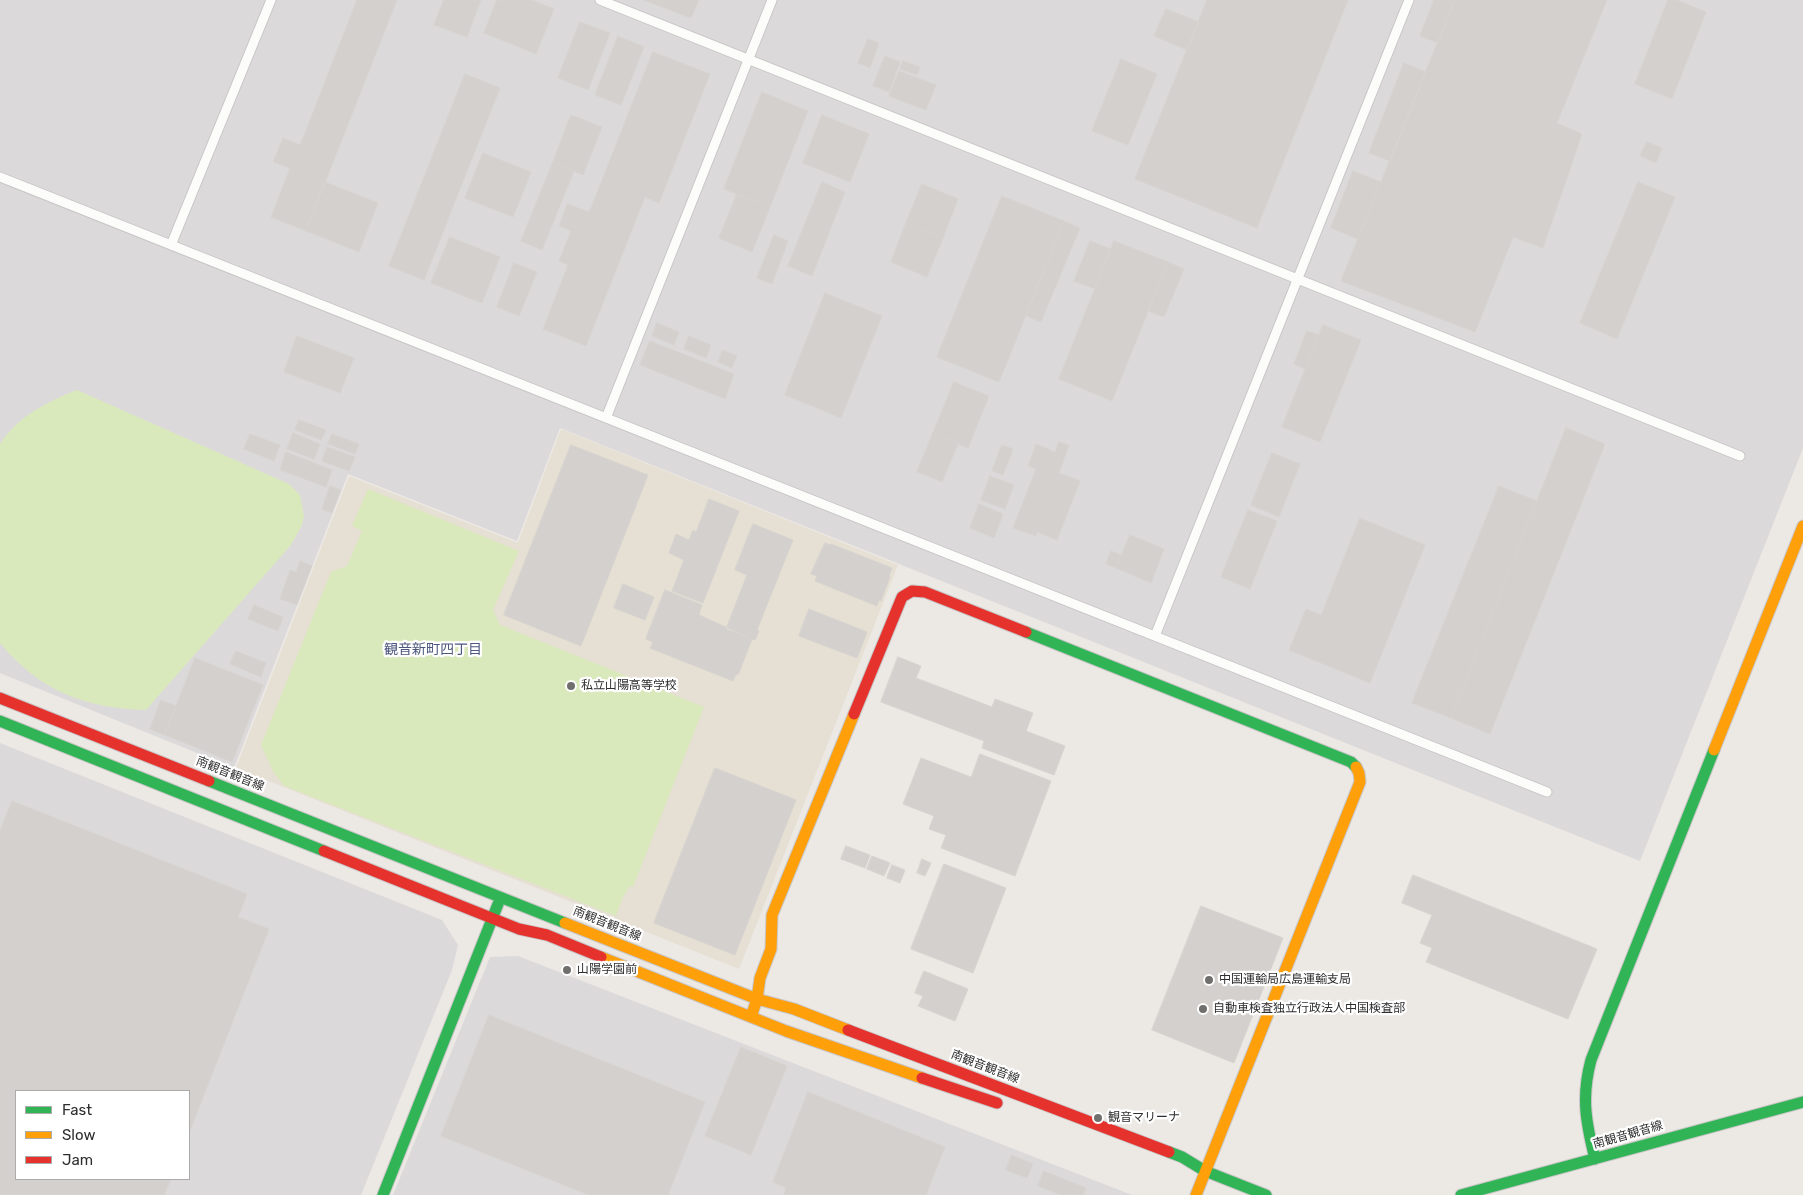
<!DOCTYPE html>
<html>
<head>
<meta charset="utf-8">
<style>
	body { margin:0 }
	#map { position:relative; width:1803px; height:1195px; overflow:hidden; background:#ece8e4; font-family:Rubik,sans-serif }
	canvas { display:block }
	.legend { position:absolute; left:15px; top:1090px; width:175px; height:90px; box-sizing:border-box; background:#fff; border:1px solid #ababab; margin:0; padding:6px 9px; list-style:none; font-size:15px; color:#2e2e2e }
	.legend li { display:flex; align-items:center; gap:10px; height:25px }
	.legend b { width:25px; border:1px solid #ababab }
</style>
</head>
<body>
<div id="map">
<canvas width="1803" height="1195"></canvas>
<ul class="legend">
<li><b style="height:6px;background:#30b455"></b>Fast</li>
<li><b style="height:6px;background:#ff9f0a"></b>Slow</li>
<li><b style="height:6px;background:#e5322d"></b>Jam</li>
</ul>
</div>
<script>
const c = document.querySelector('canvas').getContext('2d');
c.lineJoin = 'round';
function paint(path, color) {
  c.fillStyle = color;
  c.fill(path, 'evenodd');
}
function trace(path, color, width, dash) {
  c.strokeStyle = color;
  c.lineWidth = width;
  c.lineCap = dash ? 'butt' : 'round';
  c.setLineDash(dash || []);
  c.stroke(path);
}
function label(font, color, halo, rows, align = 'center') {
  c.font = font + ' Rubik,"Noto Sans JP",sans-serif';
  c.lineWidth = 4.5;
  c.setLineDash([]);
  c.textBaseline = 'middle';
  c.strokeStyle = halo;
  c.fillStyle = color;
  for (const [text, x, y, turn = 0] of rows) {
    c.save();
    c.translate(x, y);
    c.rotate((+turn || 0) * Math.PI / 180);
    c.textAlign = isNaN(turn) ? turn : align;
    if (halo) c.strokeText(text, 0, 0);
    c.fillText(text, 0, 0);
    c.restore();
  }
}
const industrial = new Path2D(`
	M0,0H1803V448L1640,861L560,428L517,541L348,474L234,768L0,673Z
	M0,743L442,920L458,945L452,970L361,1195H0ZM16,1091H189V1179H16Z
	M518,956L1132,1195H393L490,957Z`);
const education = new Path2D(`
	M561,429L898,565L739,969L236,768L349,476L518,543Z`);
const pitch = new Path2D(`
	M77,390L289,484L300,495L304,516L302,525L291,545L146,710C84,708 40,691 0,643V444C18,416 47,402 77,390Z
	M368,489L519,551L493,610L500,625L704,707L633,887L630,886L622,899L616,916L284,786L273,771L261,745L331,572L347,566L362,531L352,526Z`);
const building = new Path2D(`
	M357,0H397L306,231L271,217L290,168L273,162L283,138L300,145Z
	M444,0H481L467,37L434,25Z
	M497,0H532L554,9L536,54L484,33Z
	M644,0H699L691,18Z
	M1207,0H1348L1257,228L1135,179Z
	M1434,0H1455L1438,43L1420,36Z
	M1455,0H1607L1557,123L1582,134L1543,248L1513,237L1475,332L1341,281Z
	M1668,0H1677L1706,12L1672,99L1635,84Z
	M1166,9L1199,22L1187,50L1154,36Z
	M580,22L610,33L588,90L558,78Z
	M618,36L644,47L621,105L595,95Z
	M868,39L879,43L870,68L858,63Z
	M653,52L710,74L659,203L645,197L586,346L543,329L568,265L559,261L571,231L559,226L567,204L589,212Z
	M885,56L900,62L889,92L873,86Z
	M1121,59L1157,74L1128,145L1092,131Z
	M903,61L920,67L917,75L900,69Z
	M1404,63L1426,72L1390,161L1369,153Z
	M899,71L936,85L926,110L889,96Z
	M465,74L500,88L424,280L389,266Z
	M762,92L808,111L770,207L724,189Z
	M571,115L602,127L583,175L553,162Z
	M822,115L869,134L850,182L803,163Z
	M1647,142L1662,148L1656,163L1640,156Z
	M483,153L531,172L513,217L465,198Z
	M553,162L574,171L542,250L521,241Z
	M1353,171L1381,182L1358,239L1331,228Z
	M325,182L378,203L359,252L306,231Z
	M822,182L845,192L812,276L788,266Z
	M1638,182L1675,197L1617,339L1580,323Z
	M922,184L958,199L943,238L906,223Z
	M737,194L770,207L752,252L719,238Z
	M1002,196L1064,221L999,382L937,357Z
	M1064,221L1080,228L1041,322L1026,316Z
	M906,223L943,238L927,277L891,262Z
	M774,235L788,241L772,284L757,278Z
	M450,237L500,257L482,303L431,283Z
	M1090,241L1111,249L1095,289L1074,281Z
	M1114,241L1168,262L1112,401L1059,379Z
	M1168,262L1184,269L1164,317L1148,311Z
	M514,263L537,272L519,316L497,307Z
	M825,293L882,316L841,418L785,395Z
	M657,323L679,332L674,345L652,336Z
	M1323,325L1361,340L1320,442L1282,427Z
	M1307,331L1319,335L1305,369L1294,364Z
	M297,336L354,358L340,393L284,372Z
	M689,336L711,345L706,358L684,349Z
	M650,341L734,374L725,399L640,365Z
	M723,350L737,356L732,368L718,362Z
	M954,382L989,396L968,448L933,433Z
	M299,420L326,430L321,440L295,430Z
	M1566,428L1605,444L1490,734L1451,718Z
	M293,433L320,444L314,459L287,449Z
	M933,433L958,444L942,482L917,472Z
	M250,434L280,445L274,461L244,449Z
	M332,434L359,444L355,454L328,444Z
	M1059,442L1069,445L1059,473L1080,481L1057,540L1037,532L1036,536L1013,528L1036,469L1028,466L1036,444L1055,452Z
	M571,445L648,475L581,646L504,615Z
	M1002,445L1013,449L1003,475L992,471Z
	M327,447L355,457L349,471L322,461Z
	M286,452L332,470L326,487L280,470Z
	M1272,453L1300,464L1279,517L1251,505Z
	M990,476L1014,485L1005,509L981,500Z
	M330,486L341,490L332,513L322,509Z
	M1499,486L1537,501L1451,718L1412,703Z
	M709,499L739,511L703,603L672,591L684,560L669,553L676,534L689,540L693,530L696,532Z
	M979,504L1003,514L994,538L970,528Z
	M1248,510L1277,521L1250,589L1221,577Z
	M1360,518L1425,545L1370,683L1289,650L1306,609L1321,615Z
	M753,524L793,540L757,630L759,631L755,640L726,629L747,575L735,570Z
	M1130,535L1164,549L1151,583L1116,568Z
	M825,543L831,545V544L892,568L889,576L890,577L881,601L879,600L877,606L815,581L817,576L811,574Z
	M1111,551L1121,555L1116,568L1106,564Z
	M300,561L312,566L297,605L280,599L290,570L296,572Z
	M623,584L654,597L645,620L614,608Z
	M665,590L702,605L699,615L752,639L738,675L736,674L733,681L650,648L653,642L646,639Z
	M254,605L283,617L278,631L248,619Z
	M809,609L867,632L857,658L799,636Z
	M236,651L266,663L261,677L230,664Z
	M898,657L921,666L916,678L992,707L995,699L1033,713L1026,731L1065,746L1054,775L982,748L984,741L881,702Z
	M195,658L263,685L232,762L165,735Z
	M161,700L176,706L164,735L150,729Z
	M980,754L1051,781L1015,876L941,848L946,835L929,829L934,816L903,804L921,758L971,777Z
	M715,768L796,800L735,955L654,923Z
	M12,801L247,894L238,917L269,929L189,1133V1091H16V1179H171L164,1195H0V831Z
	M846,846L870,855L865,868L841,859Z
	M872,856L890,863L884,876L867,869Z
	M922,859L931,863L925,876L917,873Z
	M944,864L1006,888L973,973L911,949Z
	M892,865L905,870L900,883L887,878Z
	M1413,875L1597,949L1568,1019L1426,962L1432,948L1420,943L1432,915L1402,903Z
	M1201,906L1283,938L1234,1063L1152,1030Z
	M924,971L968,989L955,1021L918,1006L923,996L915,993Z
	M489,1015L705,1102L668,1195H589L441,1136Z
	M741,1047L787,1066L751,1155L705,1136Z
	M808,1092L945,1147L926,1195H784L786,1188L773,1182Z
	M1012,1155L1033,1164L1027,1178L1006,1170Z
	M1044,1171L1086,1188L1083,1195H1061L1038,1186Z`);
const lane = new Path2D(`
	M600,0L1740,456
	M0,177L1547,792
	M171,245L271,0
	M606,418L772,0
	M1155,636L1409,0`);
const fast = new Path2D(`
	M1026,632L1351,762L1356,767
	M0,721L324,851
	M209,781L565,923
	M1169,1152L1182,1157L1205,1171L1266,1195
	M1595,1159C1586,1123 1581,1097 1591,1060L1714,750
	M383,1195L498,904
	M1461,1195L1803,1102`);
const slow = new Path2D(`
	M1714,750L1803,526
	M565,923L757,999L794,1009L848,1030
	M601,957L786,1031L922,1078
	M751,1017L757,999L760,978L771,949L772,915L854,714
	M1196,1195L1360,782L1359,773L1356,767`);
const jam = new Path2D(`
	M0,698L209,781
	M854,714L902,597L912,591L925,592L1026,632
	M324,851L519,929L547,935L601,957
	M848,1030L1169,1152
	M922,1078L997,1103`);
const markers = [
	[571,686,5,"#706f6e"],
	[567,970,5,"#706f6e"],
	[1209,980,5,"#706f6e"],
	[1203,1009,5,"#706f6e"],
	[1098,1118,5,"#706f6e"]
];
const poiNames = [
	["私立山陽高等学校",581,686],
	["山陽学園前",577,970],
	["中国運輸局広島運輸支局",1219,980],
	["自動車検査独立行政法人中国検査部",1213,1009],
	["観音マリーナ",1108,1118]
];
const streetNames = [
	["南観音観音線",230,774,22],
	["南観音観音線",607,924,22],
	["南観音観音線",985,1067,21],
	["南観音観音線",1628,1135,-16]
];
const neighbourhoodNames = [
	["観音新町四丁目",433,650]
];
paint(industrial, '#dcd9db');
paint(education, '#e6dfd3');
paint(pitch, '#dae9bc');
paint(building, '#d3d0cd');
trace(building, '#d7d4d0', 1);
trace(lane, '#c8c6c7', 11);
trace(fast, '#c8c6c7', 13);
trace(slow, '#c8c6c7', 13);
trace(jam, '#c8c6c7', 13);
trace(lane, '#fcfcfb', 9);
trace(fast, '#30b455', 11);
trace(slow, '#ff9f0a', 11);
trace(jam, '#e5322d', 11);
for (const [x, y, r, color] of markers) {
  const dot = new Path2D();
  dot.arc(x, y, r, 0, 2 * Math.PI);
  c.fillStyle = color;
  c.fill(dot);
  trace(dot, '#fff', 2);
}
label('12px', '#2e2e2e', '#fff', poiNames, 'left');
label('12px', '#2e2e2e', '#fff', streetNames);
label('14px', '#4e587f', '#fff', neighbourhoodNames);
</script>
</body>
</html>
